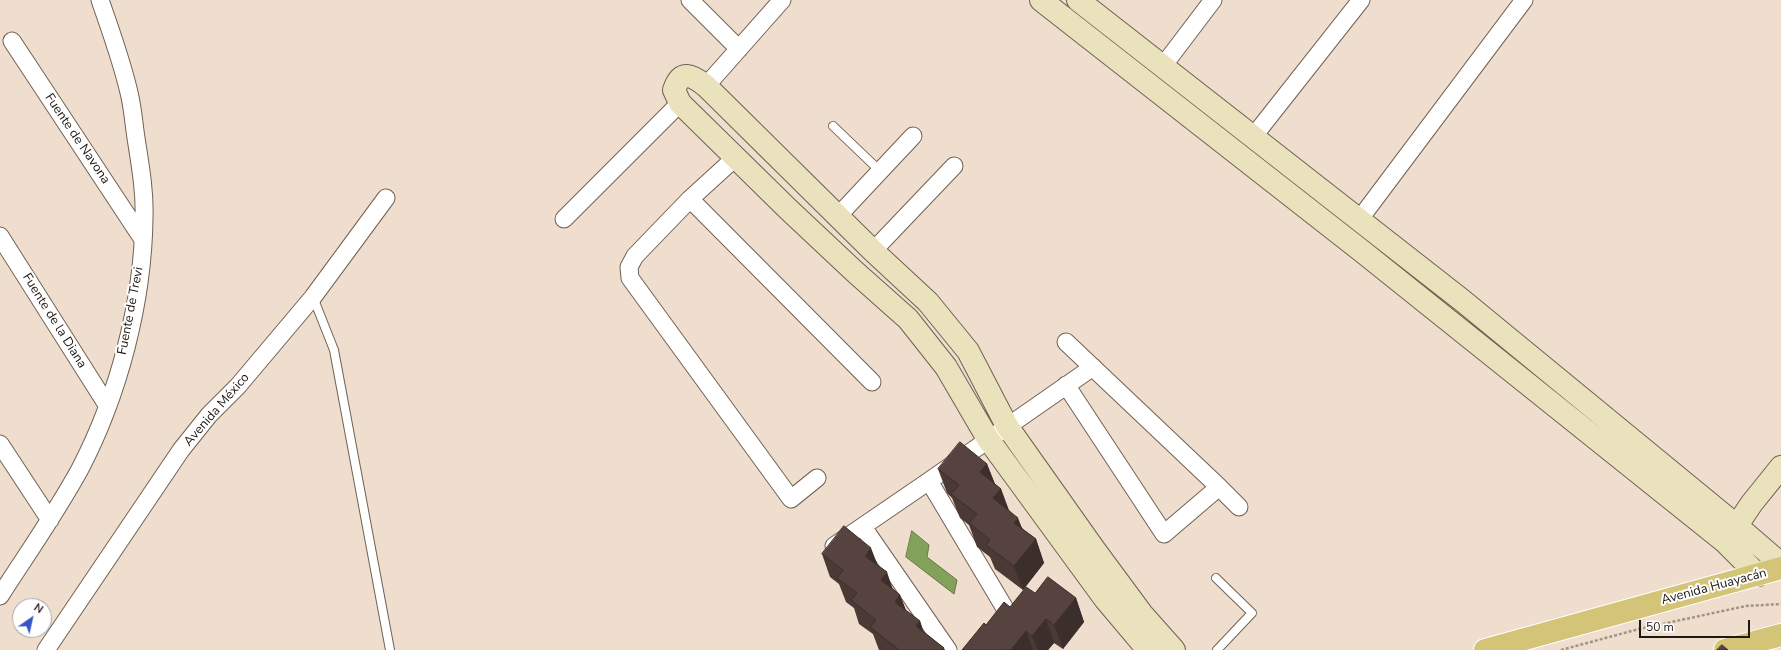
<!DOCTYPE html>
<html>
<head>
<meta charset="utf-8">
<style>
	body { margin:0 }
	#map { position:relative; width:1781px; height:650px; overflow:hidden; background:#efdece; font-family:"Nunito Sans",sans-serif }
	canvas { display:block }
	.north { position:absolute; left:12px; top:598px; width:40px; height:40px; box-sizing:border-box; background:#fff; border:1px solid #a5a3a0; border-radius:50%; rotate:34deg; font-size:11px; font-weight:700; line-height:16px; text-align:center; color:#1e1812 }
	.north::after { content:''; display:block; margin:auto; width:14px; height:18px; background:#3554c5; clip-path:polygon(50% 0,100% 100%,50% 72%,0 100%) }
	.scale { position:absolute; left:1639px; top:620px; width:111px; height:18px; box-sizing:border-box; border:2px solid #1e1812; border-top:0; padding-left:5px; font-size:12px; line-height:14px; white-space:nowrap; color:#1e1812; -webkit-text-stroke:3px #fff; paint-order:stroke }
</style>
</head>
<body>
<div id="map">
<canvas width="1781" height="650"></canvas>
<div class="north">N</div>
<div class="scale">50 m</div>
</div>
<script>
const c = document.querySelector('canvas').getContext('2d');
c.lineJoin = 'round';
function paint(path, color) {
  c.fillStyle = color;
  c.fill(path, 'evenodd');
}
function trace(path, color, width, dash) {
  c.strokeStyle = color;
  c.lineWidth = width;
  c.lineCap = dash ? 'butt' : 'round';
  c.setLineDash(dash || []);
  c.stroke(path);
}
function label(font, color, halo, rows, align = 'center') {
  c.font = font + ' "Nunito Sans",sans-serif';
  c.lineWidth = 4;
  c.setLineDash([]);
  c.textBaseline = 'middle';
  c.strokeStyle = halo;
  c.fillStyle = color;
  for (const [text, x, y, turn = 0] of rows) {
    c.save();
    c.translate(x, y);
    c.rotate((+turn || 0) * Math.PI / 180);
    c.textAlign = isNaN(turn) ? turn : align;
    if (halo) c.strokeText(text, 0, 0);
    c.fillText(text, 0, 0);
    c.restore();
  }
}
const water = new Path2D(`
	M912,531L929,545L927,557L957,580L954,594L906,557Z`);
const path = new Path2D(`
	M1561,650L1639,629L1746,606L1781,604`);
const lane = new Path2D(`
	M833,126L880,171
	M313,297L334,350L390,650
	M1216,578L1252,613L1217,650`);
const street = new Path2D(`
	M690,0L739,49
	M12,41L142,238
	M1163,66L1213,0
	M706,86L782,0
	M1253,137L1361,0
	M735,158L690,199L635,256L629,267L630,278L791,499L817,478
	M690,199L872,382
	M838,216L913,136
	M564,219L680,103
	M1359,220L1524,0
	M0,236L107,405
	M873,251L954,166
	M1066,385L1164,534L1219,487L1066,342
	M0,444L50,520
	M929,481L1093,367
	M1219,487L1239,507
	M863,527L948,650
	M834,546L929,481L1010,617L1004,621
	M0,596C27,554 56,513 80,469C119,394 143,302 144,218C145,191 140,164 136,138C134,125 133,111 130,97C123,64 111,32 100,0
	M46,650L181,450L209,415L238,386L313,297L386,198`);
const secondary = new Path2D(`
	M1041,0L1363,252L1725,542L1758,575
	M1078,0L1463,301L1737,526L1781,564
	M1729,537L1752,503L1781,467
	M1148,650L1105,599L988,439L946,367L908,319L854,271L788,209L680,103L674,90C681,69 692,75 706,86L873,251L928,302L968,351L1007,426L1094,549L1142,614L1174,650`);
const primary = new Path2D(`
	M1485,650L1781,568
	M1725,650L1781,635`);
const wall = new Path2D(`
	M987,464L995,484L1001,489L1009,510L1023,529L1036,539L1044,563L1023,590L995,569L990,557L977,547L969,525L960,518L952,498L947,493L938,469Z
	M822,554L878,565L893,589L900,595L906,611L920,621L923,631L944,648L945,650H879L873,634L859,624L854,608L846,602L839,584L830,577Z
	M1035,593L1076,598L1084,622L1063,649L1054,643L1048,650H962L986,625L1010,607Z`);
const shadedWall = new Path2D(`
	M987,464L996,487L980,472Z
	M1001,489L1009,512L993,498Z
	M1018,518L1027,541L1014,523Z
	M1036,539L1044,563L1023,590L1014,566Z
	M871,548L880,571L865,556Z
	M887,572L895,596L881,580Z
	M900,595L909,618L895,602Z
	M1076,598L1084,622L1063,649L1054,625Z
	M1046,619L1054,643L1048,650H1038L1032,636Z
	M920,621L928,645L916,626Z
	M1026,631L1033,650H1011Z`);
const building = new Path2D(`
	M960,442L987,464L980,472L1001,489L993,498L1018,518L1014,523L1036,539L1014,566L986,545L990,540L969,523L977,514L951,494L959,485L938,469Z
	M844,526L871,548L865,556L887,572L881,580L900,595L895,602L920,621L916,626L944,648L942,650H897L898,649L870,627L876,620L851,600L857,593L837,578L843,570L822,554Z
	M1048,577L1076,598L1054,625L1046,619L1032,636L1026,631L1011,650H1009L1008,649L1007,650H962L984,623L986,625L1004,602L1010,607L1026,587L1035,593Z
	M1722,645L1728,650H1717Z`);
const streetNames = [
	["Fuente de Navona",77,139,56],
	["Fuente de Trevi",131,311,-79],
	["Fuente de la Diana",54,321,58],
	["Avenida México",217,410,-49],
	["Avenida Huayacán",1714,587,-15]
];
paint(water, '#82a15a');
trace(water, '#647844', 1);
trace(lane, '#706153', 10);
trace(street, '#706153', 19);
trace(secondary, '#706153', 24);
trace(primary, '#fff', 24);
trace(path, '#a19487', 2.5, [3, 2]);
trace(lane, '#fff', 8);
trace(street, '#fff', 17);
trace(secondary, '#e9e2bc', 22);
trace(primary, '#d3c478', 22);
paint(wall, '#4a3935');
paint(shadedWall, '#3c2e2b');
paint(building, '#56423e');
trace(building, '#3c2e2b', 1);
label('13px', '#1e1812', '#fff', streetNames);
</script>
</body>
</html>
